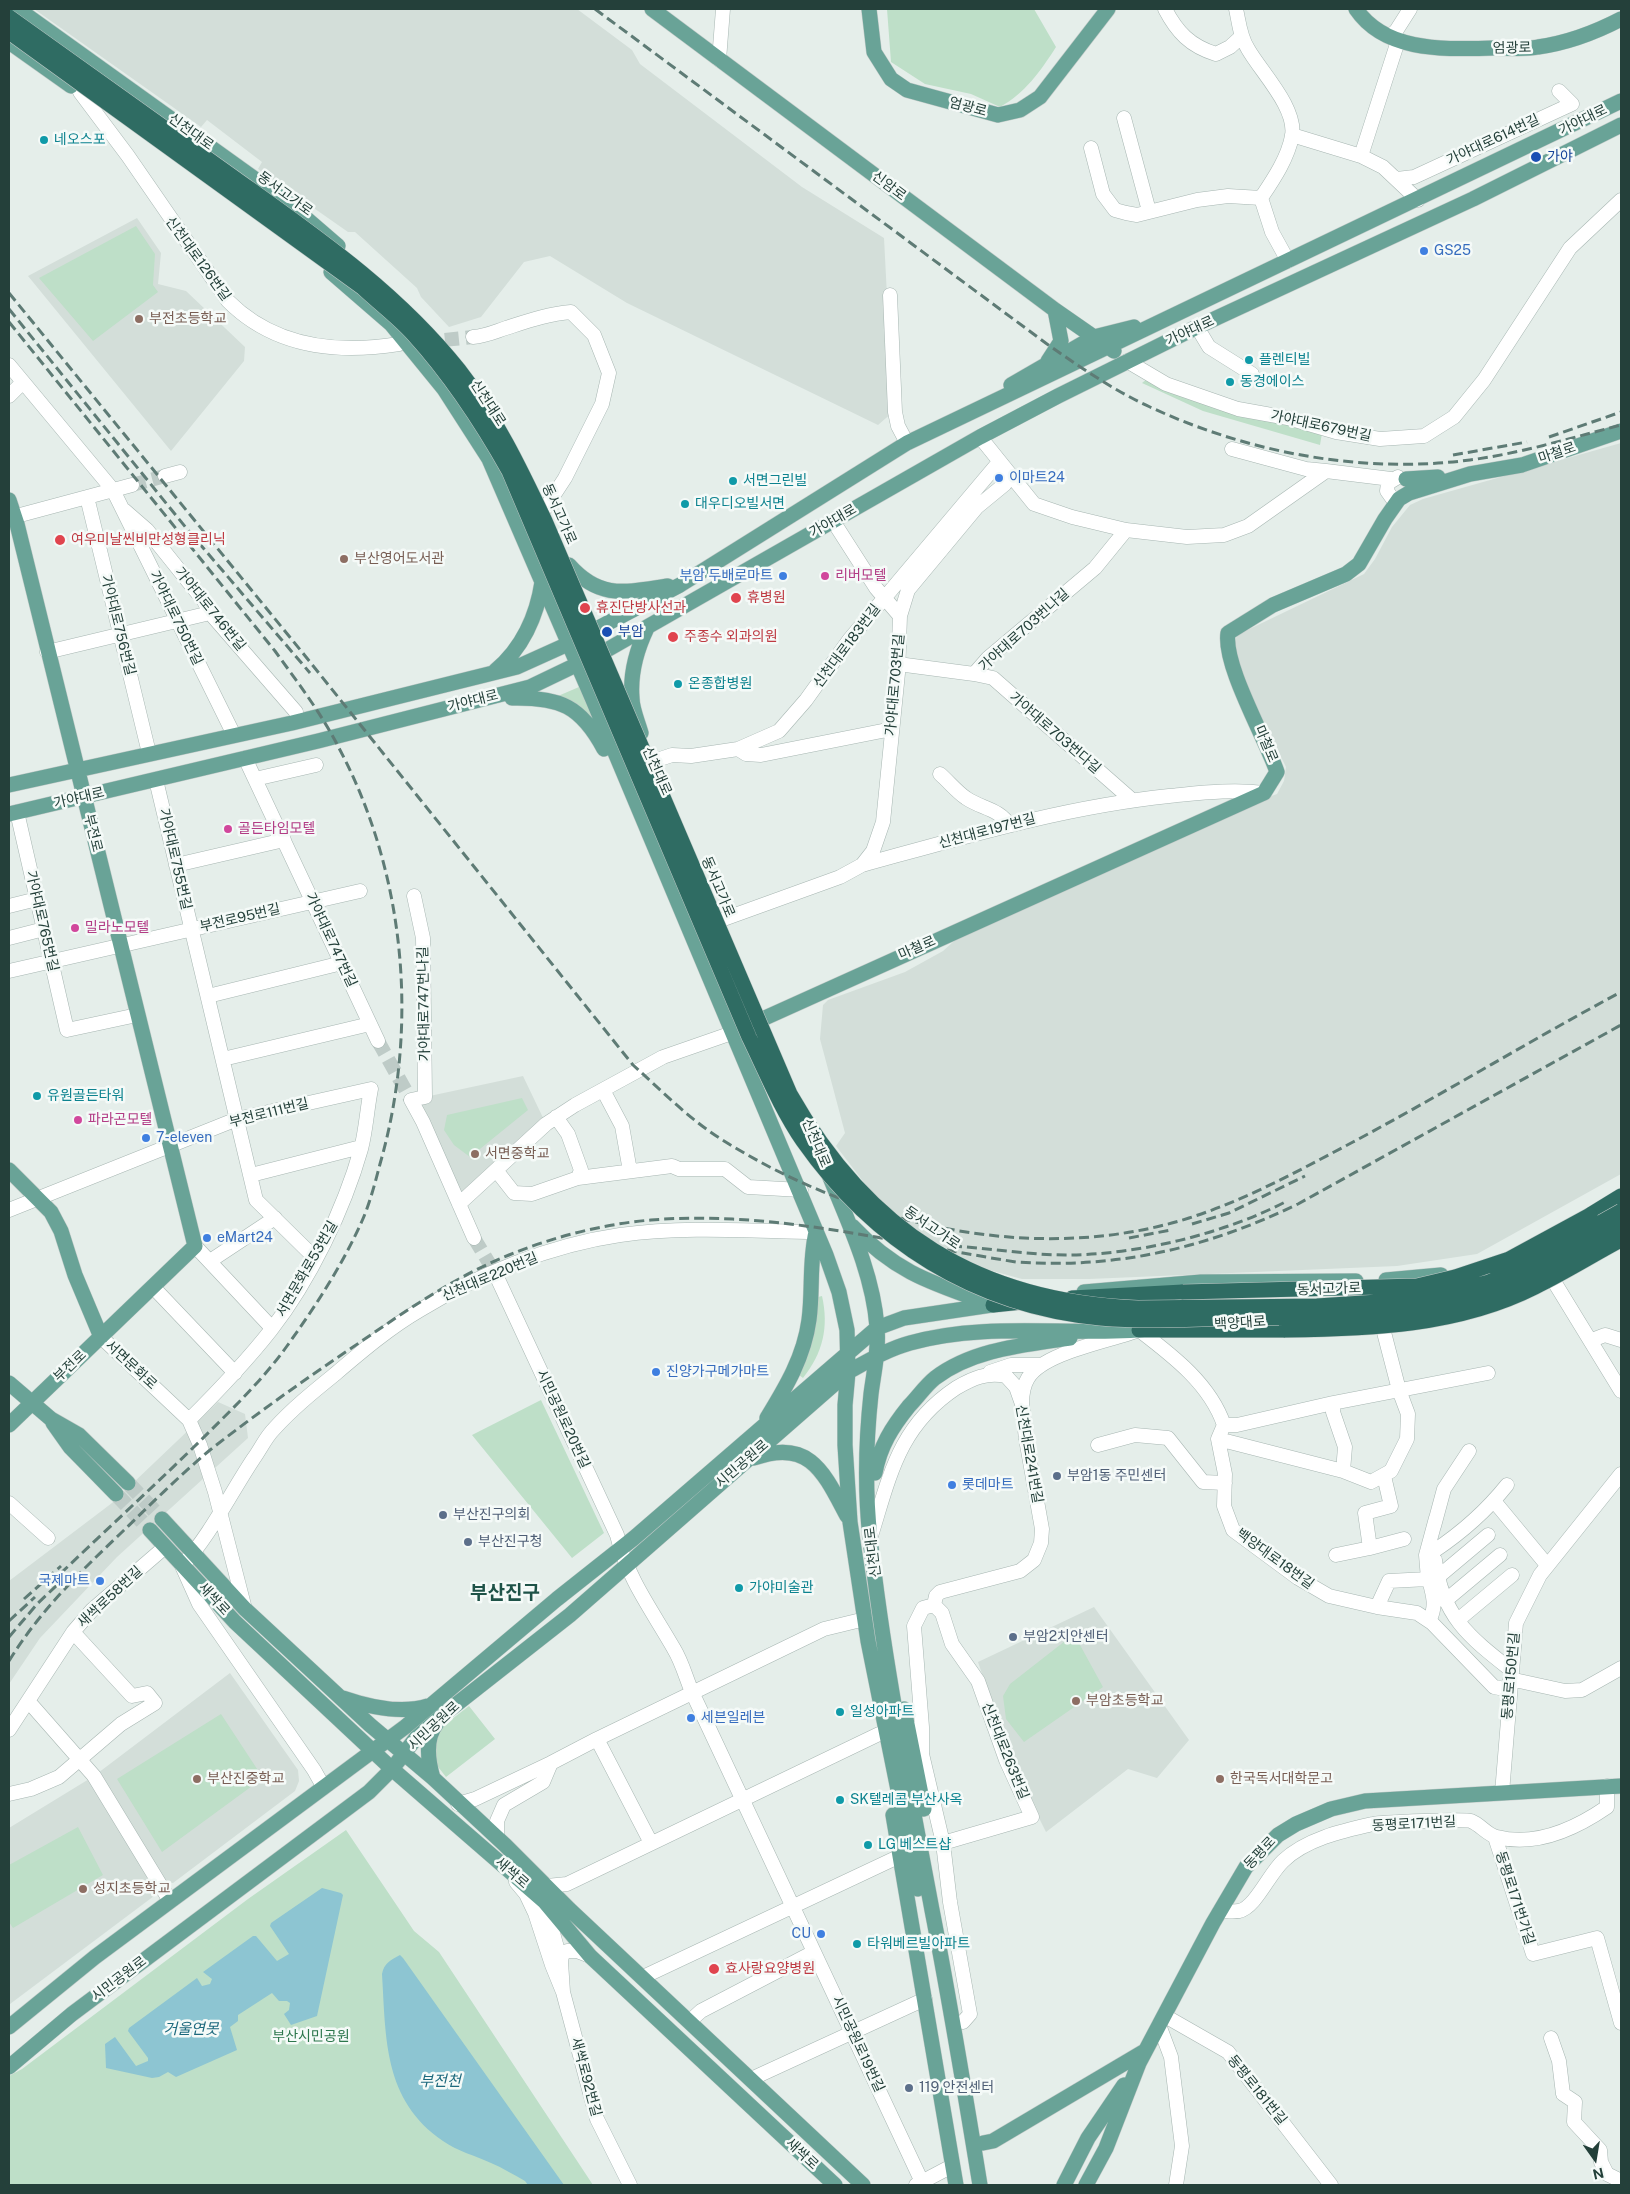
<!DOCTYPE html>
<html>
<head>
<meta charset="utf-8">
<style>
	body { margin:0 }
	#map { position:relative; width:1630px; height:2194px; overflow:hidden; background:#e5eeea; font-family:"Public Sans",sans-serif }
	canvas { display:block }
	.frame { position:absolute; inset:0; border:10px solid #24403a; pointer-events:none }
	.north { position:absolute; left:1570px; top:2134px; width:50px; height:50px; -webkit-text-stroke:4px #f5faf8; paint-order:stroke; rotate:167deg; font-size:14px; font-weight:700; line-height:20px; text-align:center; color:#24403a }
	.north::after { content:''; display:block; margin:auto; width:18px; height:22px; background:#24403a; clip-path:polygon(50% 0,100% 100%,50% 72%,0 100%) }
</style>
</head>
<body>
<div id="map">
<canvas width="1630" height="2194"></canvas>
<div class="frame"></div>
<div class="north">N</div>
</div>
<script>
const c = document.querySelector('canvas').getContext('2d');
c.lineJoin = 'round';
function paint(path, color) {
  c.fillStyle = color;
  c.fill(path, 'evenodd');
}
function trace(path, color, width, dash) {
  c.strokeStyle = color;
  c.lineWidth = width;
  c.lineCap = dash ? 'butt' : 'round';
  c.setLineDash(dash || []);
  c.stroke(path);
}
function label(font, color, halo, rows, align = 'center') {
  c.font = font + ' "Public Sans","Noto Sans KR",sans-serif';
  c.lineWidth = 5;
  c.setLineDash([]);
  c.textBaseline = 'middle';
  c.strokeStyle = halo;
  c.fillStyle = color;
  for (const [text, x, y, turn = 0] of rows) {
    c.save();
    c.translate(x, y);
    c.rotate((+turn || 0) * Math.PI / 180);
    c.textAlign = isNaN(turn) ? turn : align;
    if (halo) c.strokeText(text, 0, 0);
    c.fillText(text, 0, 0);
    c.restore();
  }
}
const built = new Path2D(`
	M34,9H577L632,50L640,64L802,187L884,238L893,412L878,425L627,303L550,256L524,262L481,317L449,327L421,297L417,288L355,232H348L258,169L262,162L207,120L201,127Z
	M137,218L161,253L158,284L186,291L245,347L244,361L171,451L28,276Z
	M1621,443V1174L1477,1254L1397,1266L1089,1279H1022L923,1252L872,1193L836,1146L845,1133L820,1039L823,1005L828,1000L905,972L943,951L963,933L1252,803L1277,794L1284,781L1286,767L1244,683L1233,649L1237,635L1364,574L1375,559L1392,527L1410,505L1423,499Z
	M523,1076L546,1124L459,1204L411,1100Z
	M218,1402L245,1414L248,1438L117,1557L40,1638L9,1684V1581L112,1503Z
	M1094,1607L1189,1740L1157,1778L1128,1769L1046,1832L1015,1770L978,1662Z
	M230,1673L298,1770L299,1781L295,1791L173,1883L158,1882L154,1896L10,2004L9,1828L94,1776Z`);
const green = new Path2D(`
	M887,9H1034L1056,47C1040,72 1025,93 1000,107L971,94L925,84L891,62Z
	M136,226L155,254L153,285L158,292L93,341L39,278Z
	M1152,375L1322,433L1320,445L1203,411L1142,383Z
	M579,687L593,716L590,718L575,703L558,696Z
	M522,1098L528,1110L470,1157L454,1145L444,1130L447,1115Z
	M822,1296C829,1327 823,1353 803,1378L799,1375C812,1349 815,1325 818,1297Z
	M541,1400L604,1533L572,1558L472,1435Z
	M1074,1634L1103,1687L1024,1742L1006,1719L1003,1696L1010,1684Z
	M469,1706L495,1739L446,1777L435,1763V1732Z
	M221,1714L263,1778L162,1852L117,1779Z
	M78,1827L103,1875L13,1928L9,1922V1865Z
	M346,1830L414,1931L439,1952L593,2185H9V2076L22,2069L248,1899Z`);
const water = new Path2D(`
	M322,1888L341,1893L343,1895L317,2016L291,2025L284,2014L289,2010L290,2003L287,2001H279L272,1993L238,2015V2021L230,2027L237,2050L176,2077L168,2072L159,2077L152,2078L106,2068L105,2044L115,2037L136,2066L148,2061V2058L128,2031L129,2028L197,1978L202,1986L210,1984L212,1979L203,1972L253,1936H256L277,1961L289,1954L270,1926L271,1923Z
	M400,1955L403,1958L564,2185H528L525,2181C514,2175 503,2168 491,2163C476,2156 457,2151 443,2141C383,2100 386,2038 382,1974C384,1963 391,1960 400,1955Z`);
const minorTunnel = new Path2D(`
	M424,342L473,337
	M132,485L165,476
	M378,1041L411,1100
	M474,1238L495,1273`);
const majorTunnel = new Path2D(`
	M128,1483L162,1519
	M116,1494L150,1530`);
const minor = new Path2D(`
	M1165,9C1177,32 1190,46 1216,54L1230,47L1242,36
	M1236,9C1239,22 1240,37 1248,49C1261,72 1297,108 1292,136C1288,158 1273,180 1261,198L1272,232L1288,261
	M1390,36L1396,31L1410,9
	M719,60L723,9
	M80,92L128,156L228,301C274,347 337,354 399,344
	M1124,118L1149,211
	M1292,135L1361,156L1383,167L1418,200
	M1091,148L1103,194L1115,210L1126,213L1137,215L1197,200L1228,196L1261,198
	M1361,156L1398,41
	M1397,179L1414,177L1572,104L1559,91
	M890,295L895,412L898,426L907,443
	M1197,327L1209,347L1252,374
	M473,337C486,336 494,332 506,328C528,321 548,314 571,312L594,335L609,373L602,404L565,478L544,510
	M1127,361L1166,384L1238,409L1288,418L1336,432L1380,439L1424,436L1454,417L1484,380L1570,248L1621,200
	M9,365L113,490L232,731
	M9,396L23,382
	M980,437L1034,504L1072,517L1126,530L1187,537L1224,535L1248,526L1326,471L1391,479
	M1232,449L1306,469L1326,471
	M165,476L180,472
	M1398,477L1388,483L1387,491L1392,498L1399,499
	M87,497L149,753
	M124,510L147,530L204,601L210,613L296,712
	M9,518L132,485
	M833,521L876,588L900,616L898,673L883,822L873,851L862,865
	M900,616L908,590L977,507L1005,484
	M47,652L210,613
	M898,664L974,674L988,658L1095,568L1126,530
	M974,674L993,678L1132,800
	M738,749L746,754L761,755L892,729
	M245,758L378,1041
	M654,761L672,755L691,756L738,749L779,731L806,700L849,640L999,462
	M940,774C949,782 957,792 966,798C980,808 1000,809 1009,825
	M255,779L316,765
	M156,780L256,1200L315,1258
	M17,812L67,1030L137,1015
	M176,865L284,840
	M414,896L423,938L425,1097L411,1100L423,1122L474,1238
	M9,906L37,899
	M721,920L840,877L862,865C964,837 1064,807 1169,796C1201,793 1232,789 1264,793
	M9,938L44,929
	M9,971L360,891
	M208,996L342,963
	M223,1059L370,1024
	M603,1090L622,1126L630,1171
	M556,1117L568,1134L581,1170L578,1178
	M496,1170L514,1193L532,1194L578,1178L672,1166L679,1169H725L748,1187L801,1190
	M251,1175L361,1147
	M459,1204L546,1124L575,1105L663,1057L732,1033
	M9,1210L237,1119L371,1089C367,1109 366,1130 361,1149C344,1209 310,1280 271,1330C246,1362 218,1391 189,1420
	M195,1246L272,1328
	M210,1261L275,1218
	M495,1273L617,1535C627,1578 653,1612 674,1649C682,1662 686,1678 692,1692L922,2182
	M1550,1275L1621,1391
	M153,1287L235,1373
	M101,1337L189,1420L200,1445L215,1492L245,1609
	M1592,1340L1605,1335L1621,1340
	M990,1372L1011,1365H1041
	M1022,1404C1022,1395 1023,1386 1028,1378C1044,1352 1111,1341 1139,1330C1173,1356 1210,1384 1224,1425L1218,1439L1225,1474L1224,1506L1233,1530L1298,1578L1329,1596L1377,1607L1389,1581L1428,1579L1426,1555L1436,1518
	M1224,1425H1237L1333,1403
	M1218,1439L1343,1471L1371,1482L1391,1471L1407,1439L1408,1414L1399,1390L1380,1317
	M1098,1445L1135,1435L1168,1438L1203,1482L1225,1483
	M1343,1471L1345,1447L1333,1412V1403L1488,1373
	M1384,1476L1391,1506L1365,1513L1370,1548L1404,1539
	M1494,1501L1547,1565
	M9,1503L48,1538
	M1434,1526L1444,1489L1469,1451
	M871,1536C890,1475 899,1426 956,1388C973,1378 987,1372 1006,1376L1016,1387L1022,1404L1026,1439L1042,1529L1041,1543L1034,1560L1020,1571L940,1592L936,1596L934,1605
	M1434,1551C1461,1533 1487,1510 1507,1485
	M1336,1555L1370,1548
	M1435,1560C1442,1616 1469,1637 1511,1670
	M1438,1577L1488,1535
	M1429,1580C1433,1594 1437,1607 1429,1621
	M1445,1601L1500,1555
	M934,1605L942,1613L952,1644L978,1681L1006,1760L1032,1817L943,1843
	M1377,1607L1417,1613L1432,1623L1494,1687L1510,1690
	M1458,1620L1512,1575
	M1510,1679L1565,1691L1582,1690L1621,1668
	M29,1702L94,1776L170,1901
	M922,1727V1754L943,1843L950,1902L970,2014L963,2022
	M913,1729L922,1727L914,1626L923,1608L934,1605
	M9,1730L73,1632L92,1610L165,1547
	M597,1739L651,1843
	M323,1786L314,1770L199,1604L182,1566C211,1534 230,1494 254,1458C261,1448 266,1437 274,1429C292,1409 313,1392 334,1375C361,1352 389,1328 420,1310C479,1274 551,1245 620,1235C686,1226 750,1231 816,1232
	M1502,1793L1516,1623L1540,1575L1621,1474
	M9,1794L31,1789L59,1777L121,1724L155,1703L147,1693L132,1696L73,1632
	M458,1804L475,1799L551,1763L597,1739L824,1629L865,1619
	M497,1837V1821L504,1805L543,1782L551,1763
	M1495,1837L1533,1954L1597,1938L1621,2023
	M516,1882L526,1894L535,1913L552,1965L563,1992L597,2119L630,2185
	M1220,1911C1226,1911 1233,1912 1239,1911C1255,1908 1269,1874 1283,1861C1306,1839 1342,1831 1373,1824C1382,1822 1466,1819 1471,1821C1481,1825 1487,1835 1497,1837C1536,1847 1575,1829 1607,1807V1786
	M561,1962L562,1955L567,1951H577L590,1956
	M643,1977L900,1856
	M563,1992L561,1962L544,1901L547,1886L567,1884L879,1734
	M1165,2016L1228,2052L1331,2185
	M690,2021L701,2011L814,1952
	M1159,2025L1171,2057L1182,2146L1176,2185
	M1551,2038L1559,2061L1563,2094L1575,2102L1574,2122L1600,2150L1601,2162L1607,2174L1621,2181
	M751,2079L925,1999
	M916,2185L952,2166`);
const major = new Path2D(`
	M18,9L287,202L338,246
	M652,9L1055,310L1114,351
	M869,9L874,52L891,79L907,90L998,115L1020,110L1040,97L1108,9
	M1356,9C1386,53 1446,49 1493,48C1507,48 1524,50 1538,47C1567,43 1596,32 1621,19
	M9,42L71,86
	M331,272L391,324L444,389L489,459L593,700L826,1255L839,1292L847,1330L848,1372L845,1405V1445L850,1522L868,1641L918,1889
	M1048,361L1061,341L1055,310
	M1011,385L1094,337L1134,327
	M1406,479L1438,477
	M9,500L17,524L195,1246L9,1425
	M569,565C600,600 626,592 668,586
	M495,671C522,649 537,616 542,582
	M512,698C560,697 581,706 604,749
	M641,733C638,722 632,709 632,698C630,674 637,649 647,628
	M9,785L292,723L517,667L568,644L680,585L907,443L1621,101
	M9,814L318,741L530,687L605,651L980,437L1058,396L1197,327L1473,199L1621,125
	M747,1026L1264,793L1277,772C1265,737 1223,665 1228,633L1273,605L1346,574L1359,564L1385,519L1399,499L1409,493L1470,474L1522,465L1621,431
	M9,1170L51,1212L61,1231L75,1275L101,1337
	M829,1175C849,1224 873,1274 877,1327C879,1350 874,1371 871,1394C866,1440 865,1492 870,1538C884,1664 909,1787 932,1910C950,2002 965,2093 980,2185
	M852,1226C896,1273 932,1283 991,1304
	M1386,1280L1441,1275
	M1084,1292L1201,1282L1356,1281
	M9,1383L51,1419L79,1435L128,1483
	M767,1418C786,1387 804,1357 809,1320C813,1291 809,1262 816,1232
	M53,1423L70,1447L116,1494
	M754,1458C810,1438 824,1473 847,1516
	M875,1473C880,1446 892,1427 909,1406C918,1397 925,1386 935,1378C973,1349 1025,1345 1070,1338
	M162,1519L245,1609L370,1725L433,1778L505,1845L569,1909L863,2185
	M150,1530L235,1622L392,1769L544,1901L590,1956L835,2185
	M343,1698C369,1707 402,1714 428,1706
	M904,1709L924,1809
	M433,1778C428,1761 425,1738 437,1723
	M893,1815L956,2185
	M9,2027L95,1957L405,1727L557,1599L634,1538L877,1328L904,1318L1005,1303
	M9,2067L72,2014L369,1792L392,1769L416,1738L444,1714L570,1615L848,1372C868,1361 888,1349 910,1343C988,1321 1071,1337 1150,1329
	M983,2143L993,2141L1145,2051
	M1064,2185L1088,2138L1124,2085
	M1086,2185L1106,2148L1139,2063L1213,1923L1246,1867L1278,1835L1296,1824L1331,1809L1365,1801L1621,1786`);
const highway = new Path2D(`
	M1590,1215L1621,1196
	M1072,1298L1183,1292
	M993,1305L1022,1302
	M1139,1330H1285`);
const rail = new Path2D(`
	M595,9L1047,344C1080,367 1113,390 1150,407C1249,453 1362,474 1470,460C1522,453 1571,438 1621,425
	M9,293L302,652L633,1065C661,1090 689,1119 721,1139C855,1224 1034,1267 1189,1218C1246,1200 1300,1170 1353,1142C1443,1094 1531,1040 1621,992
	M9,309L187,529L310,673
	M9,322L275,651C298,683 322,714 340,750C406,876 419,1028 380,1164C375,1183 370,1203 362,1221C343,1264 315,1307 287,1346C262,1381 230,1411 200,1441C154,1486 106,1530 59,1575
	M1549,437L1621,412
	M1453,455L1527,442
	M1192,1224L1229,1213L1305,1176
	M1129,1238L1171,1230
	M952,1246C990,1248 1028,1255 1066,1255C1137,1255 1224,1234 1287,1201
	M24,1599L61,1566
	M9,1621L35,1597
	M9,1637L38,1603L70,1573
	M9,1661C39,1612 78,1574 120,1534C149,1506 179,1476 210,1450C256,1414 304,1380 353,1347C403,1313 452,1278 509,1255C553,1237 603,1224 651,1220C774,1210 895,1243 1016,1262C1118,1269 1207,1248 1298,1204L1621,1025`);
const highwayBridge = new Path2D(`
	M9,17C85,71 161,125 236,179C317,237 397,292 459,370C495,416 520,468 545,521L790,1094C868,1232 979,1302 1138,1308L1317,1306L1424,1299L1489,1282L1523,1266L1621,1211
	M9,32L363,288C380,304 399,318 414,335C452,377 482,423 509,471L749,1037C766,1072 781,1109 803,1141C874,1242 975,1306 1100,1318C1147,1322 1195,1319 1242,1318C1326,1317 1416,1323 1495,1293C1539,1277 1580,1249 1621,1226
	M1183,1292L1417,1286L1455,1277L1509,1259L1590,1215
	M1285,1330C1369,1329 1458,1326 1535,1287C1564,1273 1591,1256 1619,1241`);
const markers = [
	[44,140,5,"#0f9aa8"],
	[1536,157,6,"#1a4fb4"],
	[1424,251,5,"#3f7fe0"],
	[139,319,5,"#8d6e63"],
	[1249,360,5,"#0f9aa8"],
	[1230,382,5,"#0f9aa8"],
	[999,478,5,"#3f7fe0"],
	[733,481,5,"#0f9aa8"],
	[685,504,5,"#0f9aa8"],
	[60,540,6,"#e0444e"],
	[344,559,5,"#8d6e63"],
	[783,576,5,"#3f7fe0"],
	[825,576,5,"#d1479c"],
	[736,598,6,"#e0444e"],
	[585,608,6,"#e0444e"],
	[607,632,6,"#1a4fb4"],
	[673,637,6,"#e0444e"],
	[678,684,5,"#0f9aa8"],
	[228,829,5,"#d1479c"],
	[75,928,5,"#d1479c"],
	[37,1096,5,"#0f9aa8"],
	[78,1120,5,"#d1479c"],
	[146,1138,5,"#3f7fe0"],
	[475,1154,5,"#8d6e63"],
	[207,1238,5,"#3f7fe0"],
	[656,1372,5,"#3f7fe0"],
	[1057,1476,5,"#5c6f8a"],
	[952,1485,5,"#3f7fe0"],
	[443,1515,5,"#5c6f8a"],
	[468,1542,5,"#5c6f8a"],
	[100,1581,5,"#3f7fe0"],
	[739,1588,5,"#0f9aa8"],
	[1013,1637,5,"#5c6f8a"],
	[1076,1701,5,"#8d6e63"],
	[840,1712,5,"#0f9aa8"],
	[691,1718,5,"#3f7fe0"],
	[197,1779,5,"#8d6e63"],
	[1220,1779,5,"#8d6e63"],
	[840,1800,5,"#0f9aa8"],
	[868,1845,5,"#0f9aa8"],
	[83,1889,5,"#8d6e63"],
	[821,1934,5,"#3f7fe0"],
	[857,1944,5,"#0f9aa8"],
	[714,1969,6,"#e0444e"],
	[909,2088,5,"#5c6f8a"]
];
const streetNames = [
	["엄광로",1512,48,-1],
	["엄광로",968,107,15],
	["가야대로",1583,120,-26],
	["신천대로",191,132,36],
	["가야대로614번길",1493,140,-25],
	["신암로",889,186,37],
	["동서고가로",285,194,36],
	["신천대로126번길",198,259,54],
	["가야대로",1190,331,-25],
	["신천대로",488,403,57],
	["가야대로679번길",1321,426,12],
	["마철로",1557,453,-19],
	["동서고가로",559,514,66],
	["가야대로",833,521,-30],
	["가야대로746번길",210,609,51],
	["가야대로750번길",176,618,64],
	["가야대로756번길",118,625,76],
	["가야대로703번나길",1024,630,-42],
	["신천대로183번길",847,646,-53],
	["가야대로703번길",895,685,-85],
	["가야대로",473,701,-14],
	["가야대로703번다길",1055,733,41],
	["마철로",1266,744,67],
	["신천대로",657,771,66],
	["가야대로",79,798,-13],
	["신천대로197번길",987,831,-15],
	["부전로",93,833,76],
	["가야대로755번길",175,859,77],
	["동서고가로",718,887,67],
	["부전로95번길",240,918,-13],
	["가야대로765번길",42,921,77],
	["가야대로747번길",331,940,65],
	["마철로",917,948,-24],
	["가야대로747번나길",424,1004,-91],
	["부전로111번길",269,1113,-14],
	["신천대로",816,1143,67],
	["동서고가로",932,1228,34],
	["서면문화로53번길",307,1269,-60],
	["신천대로220번길",490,1277,-23],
	["동서고가로",1329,1289,-2],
	["백양대로",1240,1323,-4],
	["서면문화로",131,1365,43],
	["부전로",70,1366,-44],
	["시민공원로20번길",563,1419,65],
	["신천대로241번길",1029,1454,80],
	["시민공원로",742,1464,-41],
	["신천대로",873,1552,-97],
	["백양대로18번길",1275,1559,36],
	["새싹로58번길",110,1597,-43],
	["새싹로",214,1599,47],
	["동평로150번길",1511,1676,-85],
	["시민공원로",434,1726,-43],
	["신천대로263번길",1005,1751,68],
	["동평로171번길",1414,1824,-3],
	["동평로",1260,1853,-47],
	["새싹로",512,1873,41],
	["동평로171번가길",1515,1898,72],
	["시민공원로",119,1979,-37],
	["시민공원로19번길",858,2044,65],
	["새싹로92번길",586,2077,75],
	["동평로181번길",1257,2090,51],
	["새싹로",802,2154,43]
];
const cultureNames = [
	["네오스포",54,140],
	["플렌티빌",1259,360],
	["동경에이스",1240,382],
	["서면그린빌",743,481],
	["대우디오빌서면",695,504],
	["온종합병원",688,684],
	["유원골든타워",47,1096],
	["가야미술관",749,1588],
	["일성아파트",850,1712],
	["SK텔레콤 부산사옥",850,1800],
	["LG 베스트샵",878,1845],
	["타워베르빌아파트",867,1944]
];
const transitNames = [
	["가야",1547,157],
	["부암",618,632]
];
const shopNames = [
	["GS25",1434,251],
	["이마트24",1009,478],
	["부암 두배로마트",773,576,"right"],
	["7-eleven",156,1138],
	["eMart24",217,1238],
	["진양가구메가마트",666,1372],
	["롯데마트",962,1485],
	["국제마트",90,1581,"right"],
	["세븐일레븐",701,1718],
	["CU",811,1934,"right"]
];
const educationNames = [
	["부전초등학교",149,319],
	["부산영어도서관",354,559],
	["서면중학교",485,1154],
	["부암초등학교",1086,1701],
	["부산진중학교",207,1779],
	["한국독서대학문고",1230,1779],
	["성지초등학교",93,1889]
];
const healthNames = [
	["여우미날씬비만성형클리닉",71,540],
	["휴병원",747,598],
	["휴진단방사선과",596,608],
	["주종수 외과의원",684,637],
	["효사랑요양병원",725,1969]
];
const hotelNames = [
	["리버모텔",835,576],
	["골든타임모텔",238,829],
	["밀라노모텔",85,928],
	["파라곤모텔",88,1120]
];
const serviceNames = [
	["부암1동 주민센터",1067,1476],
	["부산진구의회",453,1515],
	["부산진구청",478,1542],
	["부암2치안센터",1023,1637],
	["119 안전센터",919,2088]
];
const parkNames = [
	["부산시민공원",311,2037]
];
const waterNames = [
	["거울연못",191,2029],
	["부전천",440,2081]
];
const districtNames = [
	["부산진구",505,1593]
];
paint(built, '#d3ded9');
paint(green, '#bedfc8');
paint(water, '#8dc5d2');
trace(minorTunnel, '#becbc7', 14, [14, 7]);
trace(majorTunnel, '#becbc7', 15, [15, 8]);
trace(minor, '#a7b6b2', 15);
trace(major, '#c2cac8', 16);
trace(highway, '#c2cac8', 16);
trace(minor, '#fff', 14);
trace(major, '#69a397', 15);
trace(highway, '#2f6c63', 15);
trace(rail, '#5e7b75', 3, [10, 5]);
trace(highwayBridge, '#c2cac8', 16, []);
trace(highwayBridge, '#2f6c63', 15);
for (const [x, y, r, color] of markers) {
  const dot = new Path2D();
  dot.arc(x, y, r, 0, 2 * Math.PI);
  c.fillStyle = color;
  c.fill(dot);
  trace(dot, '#f5faf8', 2);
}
label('14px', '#24403a', '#f5faf8', streetNames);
label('14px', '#0d838f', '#f5faf8', cultureNames, 'left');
label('14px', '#164399', '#f5faf8', transitNames, 'left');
label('14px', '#366cbe', '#f5faf8', shopNames, 'left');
label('14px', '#785e54', '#f5faf8', educationNames, 'left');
label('14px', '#be3a42', '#f5faf8', healthNames, 'left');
label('14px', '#b23c85', '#f5faf8', hotelNames, 'left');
label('14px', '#4e5e75', '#f5faf8', serviceNames, 'left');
label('14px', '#2d774d', '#f5faf8', parkNames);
label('italic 15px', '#1d697d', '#f5faf8', waterNames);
label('bold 19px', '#1f5348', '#f5faf8', districtNames);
</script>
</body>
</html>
